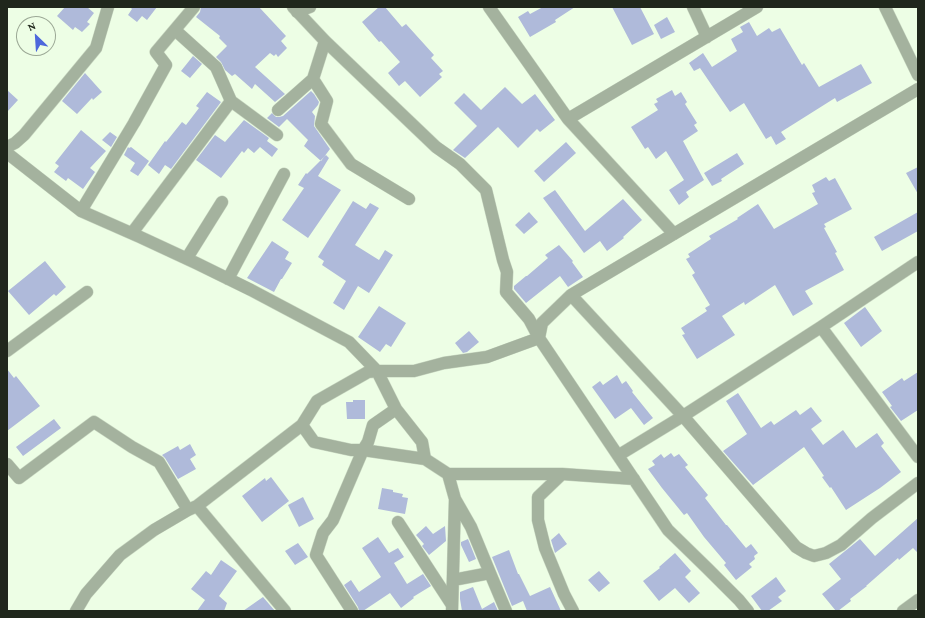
<!DOCTYPE html>
<html>
<head>
<meta charset="utf-8">
<style>
	body { margin:0 }
	#map { position:relative; width:925px; height:618px; overflow:hidden; background:#edfee5; font-family:"Crimson Pro",serif }
	canvas { display:block }
	.frame { position:absolute; inset:0; border:8px solid #20271c; pointer-events:none }
	.north { position:absolute; left:16px; top:16px; width:40px; height:40px; box-sizing:border-box; background:#edfee5; border:1px solid #9ba895; border-radius:50%; rotate:335deg; font-size:11px; font-weight:700; line-height:16px; text-align:center; color:#20271c }
	.north::after { content:''; display:block; margin:auto; width:14px; height:18px; background:#4e68dc; clip-path:polygon(50% 0,100% 100%,50% 72%,0 100%) }
</style>
</head>
<body>
<div id="map">
<canvas width="925" height="618"></canvas>
<div class="frame"></div>
<div class="north">N</div>
</div>
<script>
const c = document.querySelector('canvas').getContext('2d');
c.lineJoin = 'round';
function paint(path, color) {
  c.fillStyle = color;
  c.fill(path, 'evenodd');
}
function trace(path, color, width, dash) {
  c.strokeStyle = color;
  c.lineWidth = width;
  c.lineCap = dash ? 'butt' : 'round';
  c.setLineDash(dash || []);
  c.stroke(path);
}
const building = new Path2D(`
	M65,7H87L94,13L87,22L90,24L82,32L75,27L73,30L57,16Z
	M130,7H157L147,20L142,16L137,22L128,15L132,9Z
	M201,7H259L286,36L281,41L287,48L278,57L276,54L274,56L270,53L255,67L285,94L275,102L255,84L252,89L235,74L232,76L225,70L221,62L216,57L227,46L219,38L220,36L196,17L200,12Z
	M379,7H385L402,27L406,24L434,55L431,58L443,71L439,74L442,77L420,97L405,81L399,86L388,73L400,62L381,41L379,42L362,22Z
	M543,7H575L555,20L556,22L530,37L518,17L528,11L530,14Z
	M612,7H640L654,34L632,45Z
	M667,17L675,32L661,39L654,25Z
	M749,22L757,36L769,28L772,32L780,28L802,65L804,63L819,87L861,64L872,83L837,102L835,98L781,132L786,139L776,145L771,136L766,139L744,103L730,112L700,68L694,71L689,63L703,53L712,67L737,51L731,39L743,32L740,27Z
	M193,56L202,64L190,78L181,71Z
	M85,73L102,92L93,100L92,98L77,114L62,101Z
	M505,87L522,104L535,94L555,120L540,132L537,129L518,148L498,127L465,158L453,150L477,126L454,103L464,93L481,110Z
	M7,90L18,100L7,112Z
	M672,90L675,96L681,92L687,102L685,104L697,123L694,125L698,131L683,141L704,180L686,192L689,197L679,205L669,190L684,180L666,151L656,159L648,147L645,149L631,127L658,110L654,104L658,102L656,99Z
	M311,91L314,94L319,102L318,105L312,112L315,116L314,126L330,149L321,161L304,146L308,140L287,119L279,127L267,118L272,113L276,117H279L283,116Z
	M207,92L221,102L171,169L165,165L159,174L148,165L165,141L166,142L182,122L186,125L199,108L196,106Z
	M244,120L269,138L267,141L278,149L272,157L260,147L254,153L248,148L244,153L242,151L221,178L196,160L215,135L225,142Z
	M81,130L106,151L90,168L95,172L83,189L68,178L66,181L54,172L59,166L55,163Z
	M110,132L117,137L111,147L102,140Z
	M566,142L576,153L544,182L534,171Z
	M128,147L129,148L131,147L149,161L138,176L130,171L135,163L124,155Z
	M737,153L744,164L721,179L722,181L712,186L704,173Z
	M326,155L329,158L318,176L341,190L308,238L282,220L304,188L298,185L306,173L307,174Z
	M918,167V194L906,173Z
	M826,177L829,181L835,178L852,209L824,224L826,227L824,228L837,252L835,253L844,270L805,291L813,304L793,316L775,285L745,305L744,302L722,316L735,335L697,359L682,335L685,334L681,328L707,311L705,308L710,305L692,275L695,273L686,259L690,257L688,254L711,239L709,236L738,219L737,218L758,204L774,229L818,204L812,193L815,192L812,185Z
	M555,190L585,231L623,199L642,220L623,237L624,238L607,251L600,241L584,253L543,198Z
	M353,201L366,209L370,203L379,208L355,245L379,260L385,250L393,255L369,293L358,286L344,310L333,303L346,281L322,265L324,261L318,257Z
	M529,212L538,222L524,234L515,225Z
	M918,212V231L882,251L874,237Z
	M272,241L289,252L285,259L292,263L282,279H281L274,292L247,278Z
	M559,245L573,261L572,262L583,277L568,287L560,276L526,303L514,289V286L526,276H527L548,258L545,255Z
	M45,261L66,287L56,296L54,294L29,315L8,291Z
	M379,306L406,323L391,347L386,344L380,352L358,337Z
	M865,307L882,331L861,347L844,323Z
	M469,331L479,342L467,352L463,353L455,343Z
	M7,369L14,378L16,376L40,406L7,431Z
	M918,372V410L901,421L890,407L892,406L882,392L902,378L904,381Z
	M617,375L622,384L626,381L633,391L632,392L653,418L644,425L631,408L615,419L592,387L600,381L603,385Z
	M738,393L761,428L771,421L774,425L796,410L800,415L811,407L822,421L811,429L823,445L843,430L856,448L877,433L884,443L881,446L901,472L880,488L846,510L831,487L830,488L822,477L824,476L804,447L753,485L723,451L747,434L726,401Z
	M353,400H365V419H347L346,402H353Z
	M54,419L61,428L23,456L16,447Z
	M190,444L196,455L190,459L196,469L178,479L165,458L162,455L178,446L180,450Z
	M671,453L674,457L679,454L688,465L685,467L708,495L705,498L726,525H727L746,548L751,544L758,553L754,556L755,559L749,564L752,567L736,580L724,565L726,563L704,537L687,513L684,515L662,488L648,469L655,465L652,461L661,454L664,458Z
	M271,477L289,501L262,522L242,496L265,478L266,481Z
	M382,488L393,490V492L403,494L402,497L408,498L405,514L378,509Z
	M303,497L314,519L299,527L288,505Z
	M918,518V553L913,548L899,560L898,558L866,586H867L850,599L851,601L838,611H836L822,594L841,579L829,564L860,539L875,556Z
	M426,526L433,534L445,526L446,541L429,555L422,546L424,544L416,535Z
	M559,533L567,544L555,553L551,540Z
	M378,537L389,553L398,548L404,557L394,563L407,584L423,574L431,586L413,597L414,598L401,608L390,593L363,611H359L358,607L344,585L351,580L359,592L381,577L362,548Z
	M468,539L476,559L469,562L461,545V542Z
	M298,543L308,557L295,565L285,551Z
	M509,550L518,574H519L530,596L550,587L561,611H527L523,601L512,606L492,557Z
	M675,553L691,571L685,577L700,593L689,603L675,588L659,601L643,581L660,568L659,567Z
	M221,560L237,571L219,596L227,603L224,611H197L205,600L191,589L206,571L211,575Z
	M599,571L610,583L599,592L588,580Z
	M776,577L786,591L778,597L782,601L768,611H762L751,596Z
	M473,587L482,609L494,602L498,611H462L460,599V592Z
	M263,597L275,611H243Z`);
const minor = new Path2D(`
	M293,7L325,41L436,147L460,164L486,190L503,260L507,272L506,292L529,319L539,338L668,530L708,569L739,600L748,611
	M489,7L568,119L674,234
	M693,7L707,37
	M885,7L918,75
	M297,12L310,7
	M175,30L216,67L231,101
	M325,41L313,79L327,101L321,124L351,164L409,199
	M278,110L313,79
	M568,119L757,7
	M7,147L15,143L24,135L96,48L108,7
	M7,153L81,211L140,237L196,263L251,290L349,342L377,371L396,409L422,442L425,459
	M81,211L134,123L166,65L156,52L194,7
	M132,233L231,101L277,135
	M187,258L222,202
	M228,279L284,174
	M571,295L683,416L796,547L806,553L814,556L826,553L841,545L872,518L918,483
	M821,327L918,457
	M7,351L87,292
	M302,425L314,442L351,450H363L368,442L373,425L396,409
	M619,455L683,416L821,327L918,262
	M7,464L19,478L94,422L132,447L159,462L188,510
	M448,474L455,499L452,611
	M562,474L538,497V520L545,548L564,594L573,611
	M197,506L285,611
	M398,522L452,605
	M490,573L506,611
	M453,580L490,573L471,527L455,499
	M76,611L86,594L120,555L154,530L188,510L197,506L302,425L317,401L368,372L377,371H414L444,363L487,357L539,338L542,323L571,295L918,89
	M352,611L316,555L323,533L333,520L363,450L425,459L448,474H562L634,479
	M903,611L918,600`);
paint(building, '#afbada');
trace(minor, '#c8d7c1', 13);
trace(minor, '#a4b29e', 12);
</script>
</body>
</html>
